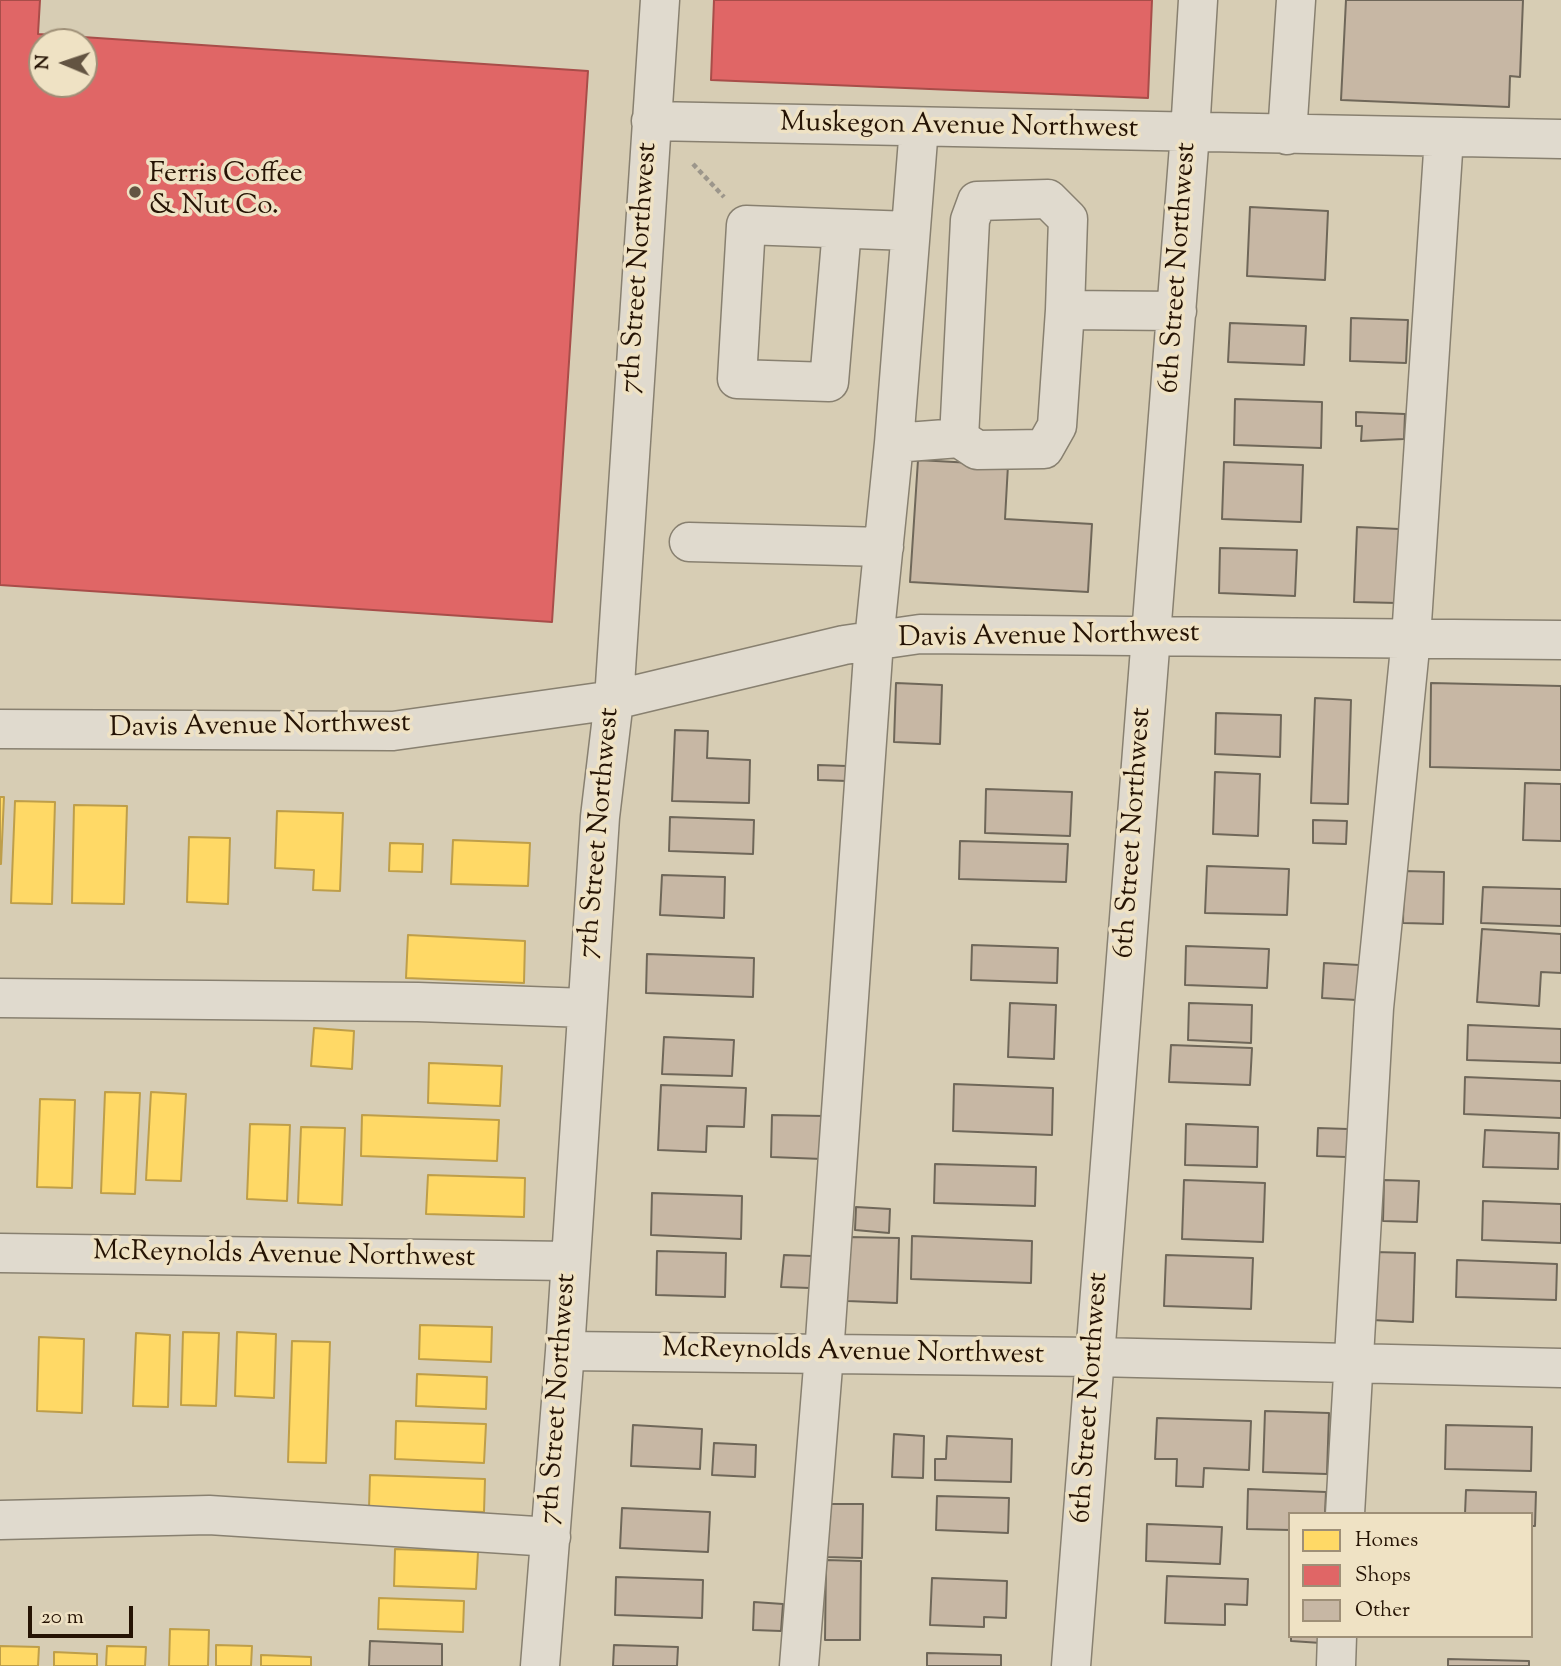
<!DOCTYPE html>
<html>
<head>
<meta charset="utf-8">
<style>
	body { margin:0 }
	#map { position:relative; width:1561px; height:1666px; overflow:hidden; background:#d7cdb4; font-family:"Sorts Mill Goudy",serif }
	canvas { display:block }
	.legend { position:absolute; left:1288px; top:1512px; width:245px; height:126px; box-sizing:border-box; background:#efe2c4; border:2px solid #9e8f77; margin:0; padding:9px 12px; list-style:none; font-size:21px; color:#251304 }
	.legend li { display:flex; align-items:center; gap:14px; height:35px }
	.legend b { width:35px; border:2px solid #9e8f77 }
	.north { position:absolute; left:28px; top:28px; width:70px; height:70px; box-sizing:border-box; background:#efe2c4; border:2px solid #9e8f77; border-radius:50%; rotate:272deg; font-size:19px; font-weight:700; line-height:28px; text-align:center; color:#251304 }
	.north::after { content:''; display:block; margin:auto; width:24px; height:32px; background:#635442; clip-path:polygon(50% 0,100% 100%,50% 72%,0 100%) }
	.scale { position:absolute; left:28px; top:1606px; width:105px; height:32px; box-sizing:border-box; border:4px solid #251304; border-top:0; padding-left:9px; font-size:21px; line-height:24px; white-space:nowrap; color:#251304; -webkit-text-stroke:5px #efe2c4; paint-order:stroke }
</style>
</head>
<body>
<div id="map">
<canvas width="1561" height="1666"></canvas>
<ul class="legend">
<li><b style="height:19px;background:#ffd966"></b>Homes</li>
<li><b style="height:19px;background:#e06666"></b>Shops</li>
<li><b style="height:19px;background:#c7b7a4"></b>Other</li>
</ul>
<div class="north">N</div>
<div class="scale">20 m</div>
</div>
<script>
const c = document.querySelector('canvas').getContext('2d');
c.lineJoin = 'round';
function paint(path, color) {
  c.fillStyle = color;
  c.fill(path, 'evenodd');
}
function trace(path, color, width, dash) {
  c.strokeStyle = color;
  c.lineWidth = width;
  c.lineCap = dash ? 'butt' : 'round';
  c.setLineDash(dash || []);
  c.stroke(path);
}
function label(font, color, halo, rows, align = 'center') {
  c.font = font + ' "Sorts Mill Goudy",serif';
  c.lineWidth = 7;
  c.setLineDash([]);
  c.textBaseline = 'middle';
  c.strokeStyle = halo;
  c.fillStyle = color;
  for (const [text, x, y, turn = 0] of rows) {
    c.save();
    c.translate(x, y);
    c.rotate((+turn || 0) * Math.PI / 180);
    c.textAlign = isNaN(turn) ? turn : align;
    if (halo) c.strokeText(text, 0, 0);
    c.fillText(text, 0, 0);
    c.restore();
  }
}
const homes = new Path2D(`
	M0,797H4L1,864H0Z
	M15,801L55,802L52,904L11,903Z
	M74,805L127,806L124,904L72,903Z
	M277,811L343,813L340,891L313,890L314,870L275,868Z
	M189,837L230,838L228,904L187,902Z
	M453,840L530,843L528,886L451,884Z
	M390,843L423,844L422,872L389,871Z
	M408,935L525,941L524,983L406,978Z
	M314,1028L354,1031L352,1069L311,1066Z
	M429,1063L502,1066L500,1106L428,1103Z
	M105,1092L140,1093L135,1194L101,1193Z
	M151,1092L186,1094L181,1181L146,1180Z
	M40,1099L75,1100L72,1188L37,1187Z
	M362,1115L499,1120L497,1161L361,1156Z
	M250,1124L290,1125L287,1201L247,1199Z
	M301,1127L345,1128L342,1205L298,1203Z
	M428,1175L525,1178L524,1217L426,1214Z
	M420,1325L492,1327L491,1362L419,1359Z
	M183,1332L219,1333L216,1406L181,1405Z
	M237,1332L276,1334L274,1398L235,1396Z
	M136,1333L170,1335L168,1407L133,1406Z
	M39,1337L84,1339L82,1413L37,1411Z
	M292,1341L330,1342L326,1463L288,1462Z
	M417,1374L487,1377L486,1409L416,1406Z
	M396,1421L486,1424L484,1463L395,1459Z
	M370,1475L485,1479L484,1512L369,1508Z
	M395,1549L478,1552L476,1589L394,1586Z
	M379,1598L464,1601L463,1632L378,1629Z
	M170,1629L209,1630L208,1666H169Z
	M216,1645L252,1646L251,1666H216Z
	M0,1646L39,1647L38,1666H0Z
	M107,1646L146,1647L145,1666H106Z
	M54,1652L97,1654V1666H54Z
	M261,1655L311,1657V1666H261Z`);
const shops = new Path2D(`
	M0,0H40L38,34L588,71L552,622L0,585ZM42,42H84V84H42Z
	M714,0H1152L1148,98L711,80Z`);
const building = new Path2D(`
	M1346,0H1523L1520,77L1510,76L1509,107L1341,100Z
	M1250,207L1328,211L1325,280L1247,276Z
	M1351,318L1408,320L1406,363L1350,361Z
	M1230,323L1306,326L1304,365L1228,362Z
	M1235,399L1322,402L1321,448L1234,445Z
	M1356,412L1405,414L1404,439L1361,441L1362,426H1356Z
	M918,460L1008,465L1005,519L1092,524L1088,592L910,582Z
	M1224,462L1303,465L1301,522L1222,519Z
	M1357,527L1399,529L1397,603L1354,602Z
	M1220,548L1297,550L1295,596L1219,593Z
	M896,683L942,685L940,744L894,742Z
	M1431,683L1561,686V770L1430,767Z
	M1315,698L1351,700L1348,804L1311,803Z
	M1216,713L1281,715L1280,757L1215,754Z
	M675,730L708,731L707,758L750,760L749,803L672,801Z
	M818,765L847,766V781L818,780Z
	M1215,772L1260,774L1258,836L1213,834Z
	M1525,783L1561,784V841L1523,840Z
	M986,789L1072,792L1070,836L985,833Z
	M670,817L754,820L753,854L669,851Z
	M1313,820L1347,821L1346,844L1313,843Z
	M960,841L1068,844L1066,882L959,879Z
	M1207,866L1289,869L1287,915L1205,913Z
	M1404,871L1444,872L1443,924L1403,923Z
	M662,875L725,877L724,918L660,915Z
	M1483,887L1561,889V926L1481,923Z
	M1482,929L1561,934V973L1541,972L1539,1006L1477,1002Z
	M972,945L1058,948L1057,983L971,980Z
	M1186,946L1269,949L1267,988L1185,985Z
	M647,954L754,958L753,997L646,993Z
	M1324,963L1359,965L1357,1000L1322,998Z
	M1010,1003L1056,1005L1054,1059L1008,1057Z
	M1189,1003L1252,1005L1251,1043L1188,1040Z
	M1468,1025L1561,1029V1063L1467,1060Z
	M664,1037L734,1040L732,1076L662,1074Z
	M1171,1045L1252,1048L1250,1085L1169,1082Z
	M1465,1077L1561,1081V1118L1464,1114Z
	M954,1084L1053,1088L1052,1135L953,1131Z
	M661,1085L746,1088L744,1127L707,1126L706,1152L658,1150Z
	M772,1115L824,1116L822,1159L771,1157Z
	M1186,1124L1258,1127L1257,1167L1185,1165Z
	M1318,1128L1348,1129L1347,1157L1317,1156Z
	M1485,1130L1559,1133L1558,1169L1483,1167Z
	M935,1164L1036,1167L1035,1206L934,1203Z
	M1184,1180L1265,1183L1263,1242L1182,1239Z
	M1384,1180L1419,1181L1417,1222L1383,1221Z
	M652,1193L742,1196L741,1239L651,1235Z
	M1483,1201L1561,1204V1243L1482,1240Z
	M856,1207L890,1209L889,1233L855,1230Z
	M912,1236L1032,1241L1031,1283L911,1279Z
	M849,1237L899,1238L897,1303L847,1301Z
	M657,1251L726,1253L725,1297L656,1295Z
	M1374,1252L1415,1253L1413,1322L1372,1320Z
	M784,1255L812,1256L810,1288L781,1287Z
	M1166,1255L1253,1258L1251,1309L1164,1306Z
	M1457,1260L1557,1264L1556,1300L1456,1297Z
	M1265,1411L1329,1413L1327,1474L1263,1472Z
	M1157,1418L1251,1421L1249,1470L1204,1468L1203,1487L1176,1486L1177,1459H1155Z
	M633,1425L702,1429L700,1469L631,1466Z
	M1446,1425L1532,1427L1531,1471L1445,1469Z
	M894,1434L924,1436L923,1478L892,1477Z
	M947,1436L1012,1439L1011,1482L935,1480V1459H946Z
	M714,1443L756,1445L755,1477L712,1475Z
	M1248,1489L1326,1492L1325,1514H1290V1530L1247,1529Z
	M1466,1490L1536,1492L1535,1526H1531V1514H1465Z
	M937,1496L1009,1498L1008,1533L936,1530Z
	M827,1504H863L862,1558L826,1557Z
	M622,1508L710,1512L708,1552L620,1548Z
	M1147,1524L1222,1527L1220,1564L1146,1561Z
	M826,1560L861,1561L860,1640H825Z
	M1167,1576L1248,1579L1247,1605L1225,1604V1625L1165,1623Z
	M616,1577L703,1580L702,1618L615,1615Z
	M932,1578L1007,1581L1006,1618L984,1617V1627L930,1625Z
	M754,1602L783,1604L781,1631L753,1630Z
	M1291,1636H1322L1321,1643L1291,1641Z
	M370,1641L442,1644V1666H369Z
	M614,1645L678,1647L677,1666H613Z
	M927,1653L1001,1655V1666H927Z
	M1448,1659L1529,1661V1666H1448Z`);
const path = new Path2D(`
	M693,164L724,197`);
const minor = new Path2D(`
	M651,121L1561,139
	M1287,135L1296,0
	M842,229L829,382L737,379L746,225L910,231
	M1065,310L1057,426L1044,449L977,450L959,438L970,220L977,201L1048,199L1068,219L1065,310L1177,311
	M894,443L919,127
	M689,542L884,547
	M0,729L393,731L614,700L844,645L920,634L1561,640
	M0,998L418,1002L586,1008
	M0,1253L569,1261
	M565,1351L1095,1357L1561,1368
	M1345,1514L1374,1008L1411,638L1444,137
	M0,1520L209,1515L551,1537
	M540,1666L565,1351L600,817L614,700L660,0
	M799,1666L824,1354L874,641L894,443L959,438
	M1071,1666L1190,133L1198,0
	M1336,1666L1337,1636`);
const markers = [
	[135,192,7,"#635442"]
];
const streetNames = [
	["Muskegon Avenue Northwest",959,128,1],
	["7th Street Northwest",641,268,-86],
	["6th Street Northwest",1180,268,-86],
	["Davis Avenue Northwest",1049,638,-1],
	["Davis Avenue Northwest",260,728,-1],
	["7th Street Northwest",601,833,-85],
	["6th Street Northwest",1135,833,-86],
	["McReynolds Avenue Northwest",284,1257,1],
	["McReynolds Avenue Northwest",853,1354,1],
	["6th Street Northwest",1092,1398,-86],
	["7th Street Northwest",560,1399,-86]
];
const poiNames = [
	["Ferris Coffee",149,176],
	["& Nut Co.",149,208]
];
paint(homes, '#ffd966');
trace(homes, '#be9e49', 2);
paint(shops, '#e06666');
trace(shops, '#a84d49', 2);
paint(building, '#c7b7a4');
trace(building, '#6f6759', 2);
trace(minor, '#888070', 41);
trace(path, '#9c968b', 4.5, [5, 3.5]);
trace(minor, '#e0dace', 38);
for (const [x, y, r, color] of markers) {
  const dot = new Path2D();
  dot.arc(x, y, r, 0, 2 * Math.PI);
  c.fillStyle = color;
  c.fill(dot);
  trace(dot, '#efe2c4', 2.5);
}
label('28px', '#251304', '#efe2c4', streetNames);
label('28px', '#251304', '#efe2c4', poiNames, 'left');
</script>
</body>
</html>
